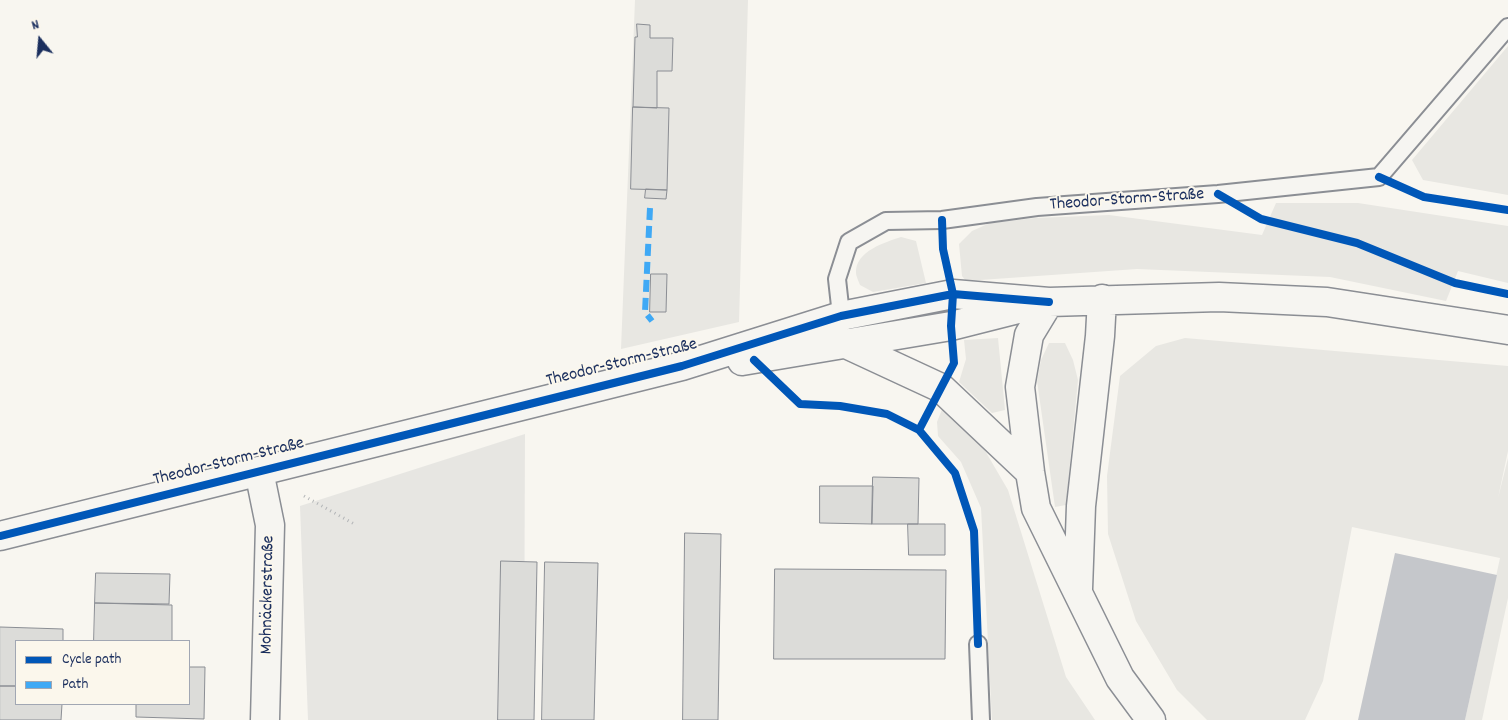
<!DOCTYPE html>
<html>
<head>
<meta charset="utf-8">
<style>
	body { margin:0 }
	#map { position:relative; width:1508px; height:720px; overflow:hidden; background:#f8f6f0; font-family:Dekko,sans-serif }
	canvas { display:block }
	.legend { position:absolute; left:15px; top:640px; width:175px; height:65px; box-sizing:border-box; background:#fbf7ec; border:1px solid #a1a7b3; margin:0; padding:6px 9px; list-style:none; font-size:15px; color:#1b2f5e }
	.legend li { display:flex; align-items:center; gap:10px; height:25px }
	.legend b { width:25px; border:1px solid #a1a7b3 }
	.north { position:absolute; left:15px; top:15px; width:50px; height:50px; -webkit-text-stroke:4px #fbf7ec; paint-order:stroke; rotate:343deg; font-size:14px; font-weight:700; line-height:20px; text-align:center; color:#1b2f5e }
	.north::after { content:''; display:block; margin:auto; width:18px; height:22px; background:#1b2f5e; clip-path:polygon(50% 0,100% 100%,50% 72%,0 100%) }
</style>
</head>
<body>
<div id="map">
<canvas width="1508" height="720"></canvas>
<ul class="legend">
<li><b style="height:6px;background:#0057b8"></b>Cycle path</li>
<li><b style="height:6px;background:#3fa9f5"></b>Path</li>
</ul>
<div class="north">N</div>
</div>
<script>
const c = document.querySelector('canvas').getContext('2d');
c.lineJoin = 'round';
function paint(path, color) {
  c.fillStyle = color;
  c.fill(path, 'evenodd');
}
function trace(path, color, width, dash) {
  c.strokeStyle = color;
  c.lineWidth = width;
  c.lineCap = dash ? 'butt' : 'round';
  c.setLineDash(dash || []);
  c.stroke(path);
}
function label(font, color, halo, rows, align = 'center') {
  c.font = font + ' Dekko,sans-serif';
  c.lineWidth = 4;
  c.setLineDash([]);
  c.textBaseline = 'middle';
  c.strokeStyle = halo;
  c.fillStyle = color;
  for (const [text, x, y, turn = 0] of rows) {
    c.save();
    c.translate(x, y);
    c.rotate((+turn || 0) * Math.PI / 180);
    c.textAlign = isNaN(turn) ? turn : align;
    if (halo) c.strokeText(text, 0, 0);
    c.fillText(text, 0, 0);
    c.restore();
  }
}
const built = new Path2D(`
	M525,434L524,705L502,720H308L300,506Z`);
const green = new Path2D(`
	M635,0H748L739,322L621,349Z
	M1508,46V195L1423,180L1412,160Z
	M1276,203H1358L1508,226V283L1458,271L1446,301L1330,277L1137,269L966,281L962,276L959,244L972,231L990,223L1035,218L1109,215L1262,235Z
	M901,237L916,241L926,283L873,292L860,285C859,282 856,276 856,273C855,251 886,242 901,237Z
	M998,338L1005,410L992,413L959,382L966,359L964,340Z
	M1185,338L1508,366V451L1498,498L1508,458V598L1482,720H1465L1500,558L1352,527L1323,681L1305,720H1207L1177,690L1136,621L1108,534L1107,476L1120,376L1156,346Z
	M1049,343H1065L1073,360L1078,380L1066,505L1055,507L1037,381L1041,360Z
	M943,407L980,442L1008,490L1066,677L1095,720H992L981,508L961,462L938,436L937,422Z`);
const water = new Path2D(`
	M1395,553L1497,575L1465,720H1358Z`);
const building = new Path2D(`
	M637,24L650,25V38H673L672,71H657V108L633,107L635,37H637Z
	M633,107L669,108L667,190L631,189Z
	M646,189L667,190L666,199L645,198Z
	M651,274H667L666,312H650Z
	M873,477L919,478L918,524H872Z
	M820,486H873L872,524L820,523Z
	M908,524H945V555H909Z
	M685,533L721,534L718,720H683Z
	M501,561L537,562L534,720H498Z
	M545,562L598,563L594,720H542Z
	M775,569L946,570L945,659H774Z
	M96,573L170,574L169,604L95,603Z
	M95,603L172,605V641H94Z
	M0,627L63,629V641H16V686H0Z
	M189,667H205L204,719L136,717V704H189Z
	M0,686H16V704H62L61,720H0Z`);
const path = new Path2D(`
	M304,496L356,525`);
const lane = new Path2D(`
	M842,324L837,279L849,242L886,221L942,220L1037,207L1218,194L1379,177L1508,27
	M978,644L981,720`);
const street = new Path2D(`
	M259,471L270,525L265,720`);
const secondary = new Path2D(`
	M1049,302L1029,335L1020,387L1030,472L1036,508L1120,678L1151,720
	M844,343L941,388L1030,472
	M742,361L951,326L1026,307
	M0,536L682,366L841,316L953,294L1049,302L1219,297L1327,302L1508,330
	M1078,589L1081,506L1100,336L1102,299`);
const quiet = new Path2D(`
	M650,208L645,312L652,321`);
const cycleway = new Path2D(`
	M1379,177L1424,197L1508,210
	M1218,194L1261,219L1357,243L1455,283L1508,294
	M754,360L800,404L840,406L887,414L919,430L955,473L974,531L978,644
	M919,430L954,363L951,326L953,294L943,249L942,220
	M0,536L682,366L841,316L953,294L1049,302`);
const streetNames = [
	["Theodor-Storm-Straße",1127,201,-4],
	["Theodor-Storm-Straße",622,364,-14],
	["Theodor-Storm-Straße",229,463,-14],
	["Mohnäckerstraße",269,595,-89]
];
paint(built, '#e7e6e2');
paint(green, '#e8e7e2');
paint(water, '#c5c7cb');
paint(building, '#dcdcd9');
trace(building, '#8b8e94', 1);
trace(lane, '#8b8e94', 20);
trace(street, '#8b8e94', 31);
trace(secondary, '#8b8e94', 31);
trace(path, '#b3b5b7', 3, [1, 4]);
trace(lane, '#f6f5f1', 16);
trace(street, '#f6f5f1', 28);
trace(secondary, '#f6f5f1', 28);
trace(quiet, '#3fa9f5', 6, [12, 6]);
trace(cycleway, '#0057b8', 8);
label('18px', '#1b2f5e', '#fbf7ec', streetNames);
</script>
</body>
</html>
